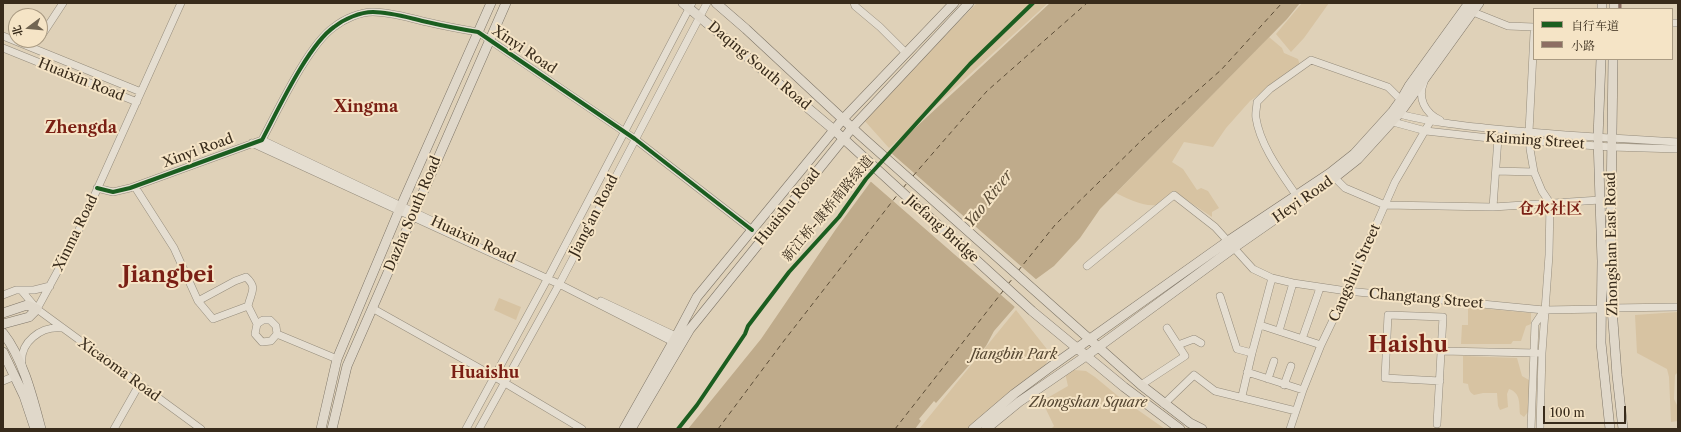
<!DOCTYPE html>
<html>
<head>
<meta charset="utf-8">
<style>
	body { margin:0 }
	#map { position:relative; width:1681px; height:432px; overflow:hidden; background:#dfd1b8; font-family:"Libre Caslon Text","Noto Serif SC",serif }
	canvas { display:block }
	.frame { position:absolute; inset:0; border:4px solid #382b1b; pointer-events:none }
	.legend { position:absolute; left:1533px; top:8px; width:140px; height:52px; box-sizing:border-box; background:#f5e4c6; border:1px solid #a99a82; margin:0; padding:5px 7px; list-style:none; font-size:12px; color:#382b1b }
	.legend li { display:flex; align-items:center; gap:8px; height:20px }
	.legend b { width:20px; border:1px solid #a99a82 }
	.north { position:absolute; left:8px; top:8px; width:40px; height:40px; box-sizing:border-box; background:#f5e4c6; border:1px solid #a99a82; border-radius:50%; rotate:254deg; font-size:11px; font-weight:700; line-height:16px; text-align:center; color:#382b1b }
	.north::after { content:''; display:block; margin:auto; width:14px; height:18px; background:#726552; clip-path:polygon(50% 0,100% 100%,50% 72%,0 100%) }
	.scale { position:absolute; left:1543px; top:406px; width:83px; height:18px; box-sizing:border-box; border:2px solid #382b1b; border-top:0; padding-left:5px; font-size:12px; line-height:14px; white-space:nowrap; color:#382b1b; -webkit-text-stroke:3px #f5e4c6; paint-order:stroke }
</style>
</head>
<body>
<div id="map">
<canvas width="1681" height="432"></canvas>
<div class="frame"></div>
<ul class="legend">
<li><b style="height:5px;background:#1b5e20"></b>自行车道</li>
<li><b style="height:5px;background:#8d6e63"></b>小路</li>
</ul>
<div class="north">北</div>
<div class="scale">100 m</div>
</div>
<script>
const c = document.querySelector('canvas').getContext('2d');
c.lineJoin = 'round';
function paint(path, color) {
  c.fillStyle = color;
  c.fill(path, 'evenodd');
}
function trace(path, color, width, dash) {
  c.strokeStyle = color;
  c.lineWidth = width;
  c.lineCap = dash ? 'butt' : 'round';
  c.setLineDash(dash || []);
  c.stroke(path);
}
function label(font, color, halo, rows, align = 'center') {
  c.font = font + ' "Libre Caslon Text","Noto Serif SC",serif';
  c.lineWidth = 4;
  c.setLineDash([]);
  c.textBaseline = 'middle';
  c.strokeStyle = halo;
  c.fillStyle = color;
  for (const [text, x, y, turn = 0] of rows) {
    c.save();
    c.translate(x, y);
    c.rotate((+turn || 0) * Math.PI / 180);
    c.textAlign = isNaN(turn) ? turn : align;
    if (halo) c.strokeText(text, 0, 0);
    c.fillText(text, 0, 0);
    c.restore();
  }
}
const green = new Path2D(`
	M977,3H1048L889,148L863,119Z
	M1302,3H1329L1304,38L1291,52L1276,34Z
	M1269,37L1282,48L1284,53L1298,59L1300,65L1250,101L1226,128L1213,147L1184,142L1172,162L1183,169L1197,190L1201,188L1208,191L1219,208L1212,212V217L1173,191C1171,194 1169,198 1166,201C1153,212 1128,199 1116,193Z
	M499,298L521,307L516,320L494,310Z
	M1468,307L1531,313V324L1526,326L1521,341H1513L1511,344H1461L1462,325H1468Z
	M1016,310L1050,353L1046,364L970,429H919Z
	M1678,312V372L1675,375L1674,399L1678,407V421L1671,422L1669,377L1667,369L1637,353L1635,315Z
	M1463,356L1517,358L1522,376L1529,380L1531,386V408L1524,417L1520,414C1519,404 1521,393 1509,389L1507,394L1508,407L1500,410L1498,406L1497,393H1483L1474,395C1469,392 1469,389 1468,384L1463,383Z
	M1074,370L1086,371L1095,377L1118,396L1165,429H1051L1054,426L1042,401L1068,386L1065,373Z`);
const water = new Path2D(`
	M1050,3H1300L1287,19L1100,209L1080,238L1054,266L1028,285L1014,308L994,331L986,346L936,403L934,401L919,419L921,421L915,429H688L761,339L836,229L900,142Z`);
const pier = new Path2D(`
	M890,152L1038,281L1030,286L1016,308L869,180Z`);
const ferry = new Path2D(`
	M913,176L987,91L1087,3
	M903,188L907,183
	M1018,271L1055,225L1146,136L1221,70L1282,3
	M1008,284L1014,277
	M718,429L783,342L898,194
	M895,429L1003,291`);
const minor = new Path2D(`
	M854,3L855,6L880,27L906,53
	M1473,12L1508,26L1534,27
	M1672,23H1678
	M1534,33L1529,132L1530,149L1534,172L1542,191L1550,203L1549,255L1542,353L1540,429
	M3,36L141,92
	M40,38L63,3
	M3,48L137,102
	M1424,82C1417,98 1425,113 1440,120
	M1399,114C1438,124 1477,127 1517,131C1571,136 1624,139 1678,142
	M1393,122L1426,131L1489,138L1611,147L1678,149
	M262,140L456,232
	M252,143L559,284L677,344
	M1496,171L1534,172
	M1332,175L1345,188L1385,205L1493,207L1600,200
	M135,187L174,248L198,301L213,319L248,306L257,324L255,334L262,342L271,341L277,334L337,359
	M97,188L113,192L130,188L262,140C278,110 308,45 334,27C344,19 360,12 373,12C391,12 409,18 427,22C444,26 460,29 478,32L635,139L752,230
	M1296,195C1281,173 1260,145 1256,118C1255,113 1257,107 1257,102L1270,89L1311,60L1388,87L1401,100
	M1493,207L1498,138
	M1087,266L1174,195L1215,227L1253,269L1272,278L1293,283L1347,291L1544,310L1602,309
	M21,290H34L50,286
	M3,295L16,290H21L37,309L201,429
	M1220,296L1237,349L1252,353L1242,396
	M198,301L235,281L246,277C258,288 251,292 248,306
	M601,301L680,338
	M372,308L495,377L582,429
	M1611,308L1678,307
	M37,309L73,243L181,3
	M257,324L263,320H270L276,326L277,334
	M1260,325L1321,345
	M1279,331L1293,283
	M1302,339L1320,288
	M1178,345L1194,339L1201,343
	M1441,351L1537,353
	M1252,353L1272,278
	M22,365C19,342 41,326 62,328
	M1247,372L1303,390
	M1268,379L1274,361
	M3,381L15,376
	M1141,385L1185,356L1167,328
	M1284,385L1291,366
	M1164,404L1194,375L1215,391L1296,411
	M1437,424C1439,388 1441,353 1443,317L1388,315L1385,378L1440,381
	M114,429L139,385
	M466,429L549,276L692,3
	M479,429L561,281L707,3
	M1290,429L1303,390L1321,345L1347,291L1395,182L1430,122
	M1531,429L1535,324L1543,312`);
const major = new Path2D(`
	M683,3L834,130L1032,311L1124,387L1180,429
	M716,3L746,29L861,136L1141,385L1190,423L1202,429
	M1602,9V3
	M1614,9V3
	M1601,59L1598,138L1602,261L1601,343L1610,429
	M1613,59L1610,281L1617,375L1623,429
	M3,313L27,305L37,309L29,317L3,324
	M3,333C23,358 33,399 41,429
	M3,352L24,396L35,429
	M321,429L337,359L401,206L491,3
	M332,429L347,366L506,3
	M624,429L673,342L697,297L843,119L954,3
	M631,429L690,329L852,128L969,3
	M973,429L1014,394L1049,368L1228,241L1330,173L1354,154L1393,111L1401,100L1409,86L1469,3
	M986,429L1019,402L1086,356L1235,247L1334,178L1358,159L1399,114L1479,3`);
const quiet = new Path2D(`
	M1620,3V9`);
const cycleway = new Path2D(`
	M97,188L113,192L130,188L262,140C278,110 308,45 334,27C344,19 360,12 373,12C391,12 409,18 427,22C444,26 460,29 478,32L635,139L752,230
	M678,429L697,405L745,334L748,326L789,272L839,217L866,179L970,64L1033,3`);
const streetNames = [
	["Xinyi Road",524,50,34],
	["Daqing South Road",759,66,40],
	["Huaixin Road",81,80,22],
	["Kaiming Street",1535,141,4],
	["Xinyi Road",198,151,-20],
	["Heyi Road",1303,200,-35],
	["Huaishu Road",788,207,-51],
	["新江桥-康桥南路绿道",828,209,-50],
	["Dazha South Road",413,214,-67],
	["Jiang'an Road",594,216,-63],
	["Jiefang Bridge",942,229,42],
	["Xinma Road",76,233,-64],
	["Huaixin Road",473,240,25],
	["Zhongshan East Road",1612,244,-91],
	["Cangshui Street",1355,273,-66],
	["Changtang Street",1426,299,5],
	["Xicaoma Road",119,370,36]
];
const parkNames = [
	["Jiangbin Park",1014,355],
	["Zhongshan Square",1088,403]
];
const waterNames = [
	["Yao River",989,199,-52]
];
const quarterNames = [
	["Xingma",366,107],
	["Zhengda",81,128],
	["仓水社区",1550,209],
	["Huaishu",485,373]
];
const townNames = [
	["Jiangbei",168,276],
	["Haishu",1408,346]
];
paint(green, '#d7c3a2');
paint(water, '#bfab8b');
paint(pier, '#dfd1b8');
trace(ferry, '#5c4d37', 1, [5, 4]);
trace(minor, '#958c7c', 8);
trace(major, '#7e7567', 10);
trace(minor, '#e5ded1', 7);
trace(major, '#e0d8ca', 9);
trace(quiet, '#8d6e63', 3, [6, 3]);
trace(cycleway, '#1b5e20', 4);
label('14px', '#382b1b', '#f5e4c6', streetNames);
label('italic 14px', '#564732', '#f5e4c6', parkNames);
label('italic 15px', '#5c4d37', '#f5e4c6', waterNames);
label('bold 16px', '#7a1f14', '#f5e4c6', quarterNames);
label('bold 22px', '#7a1f14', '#f5e4c6', townNames);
</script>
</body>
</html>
